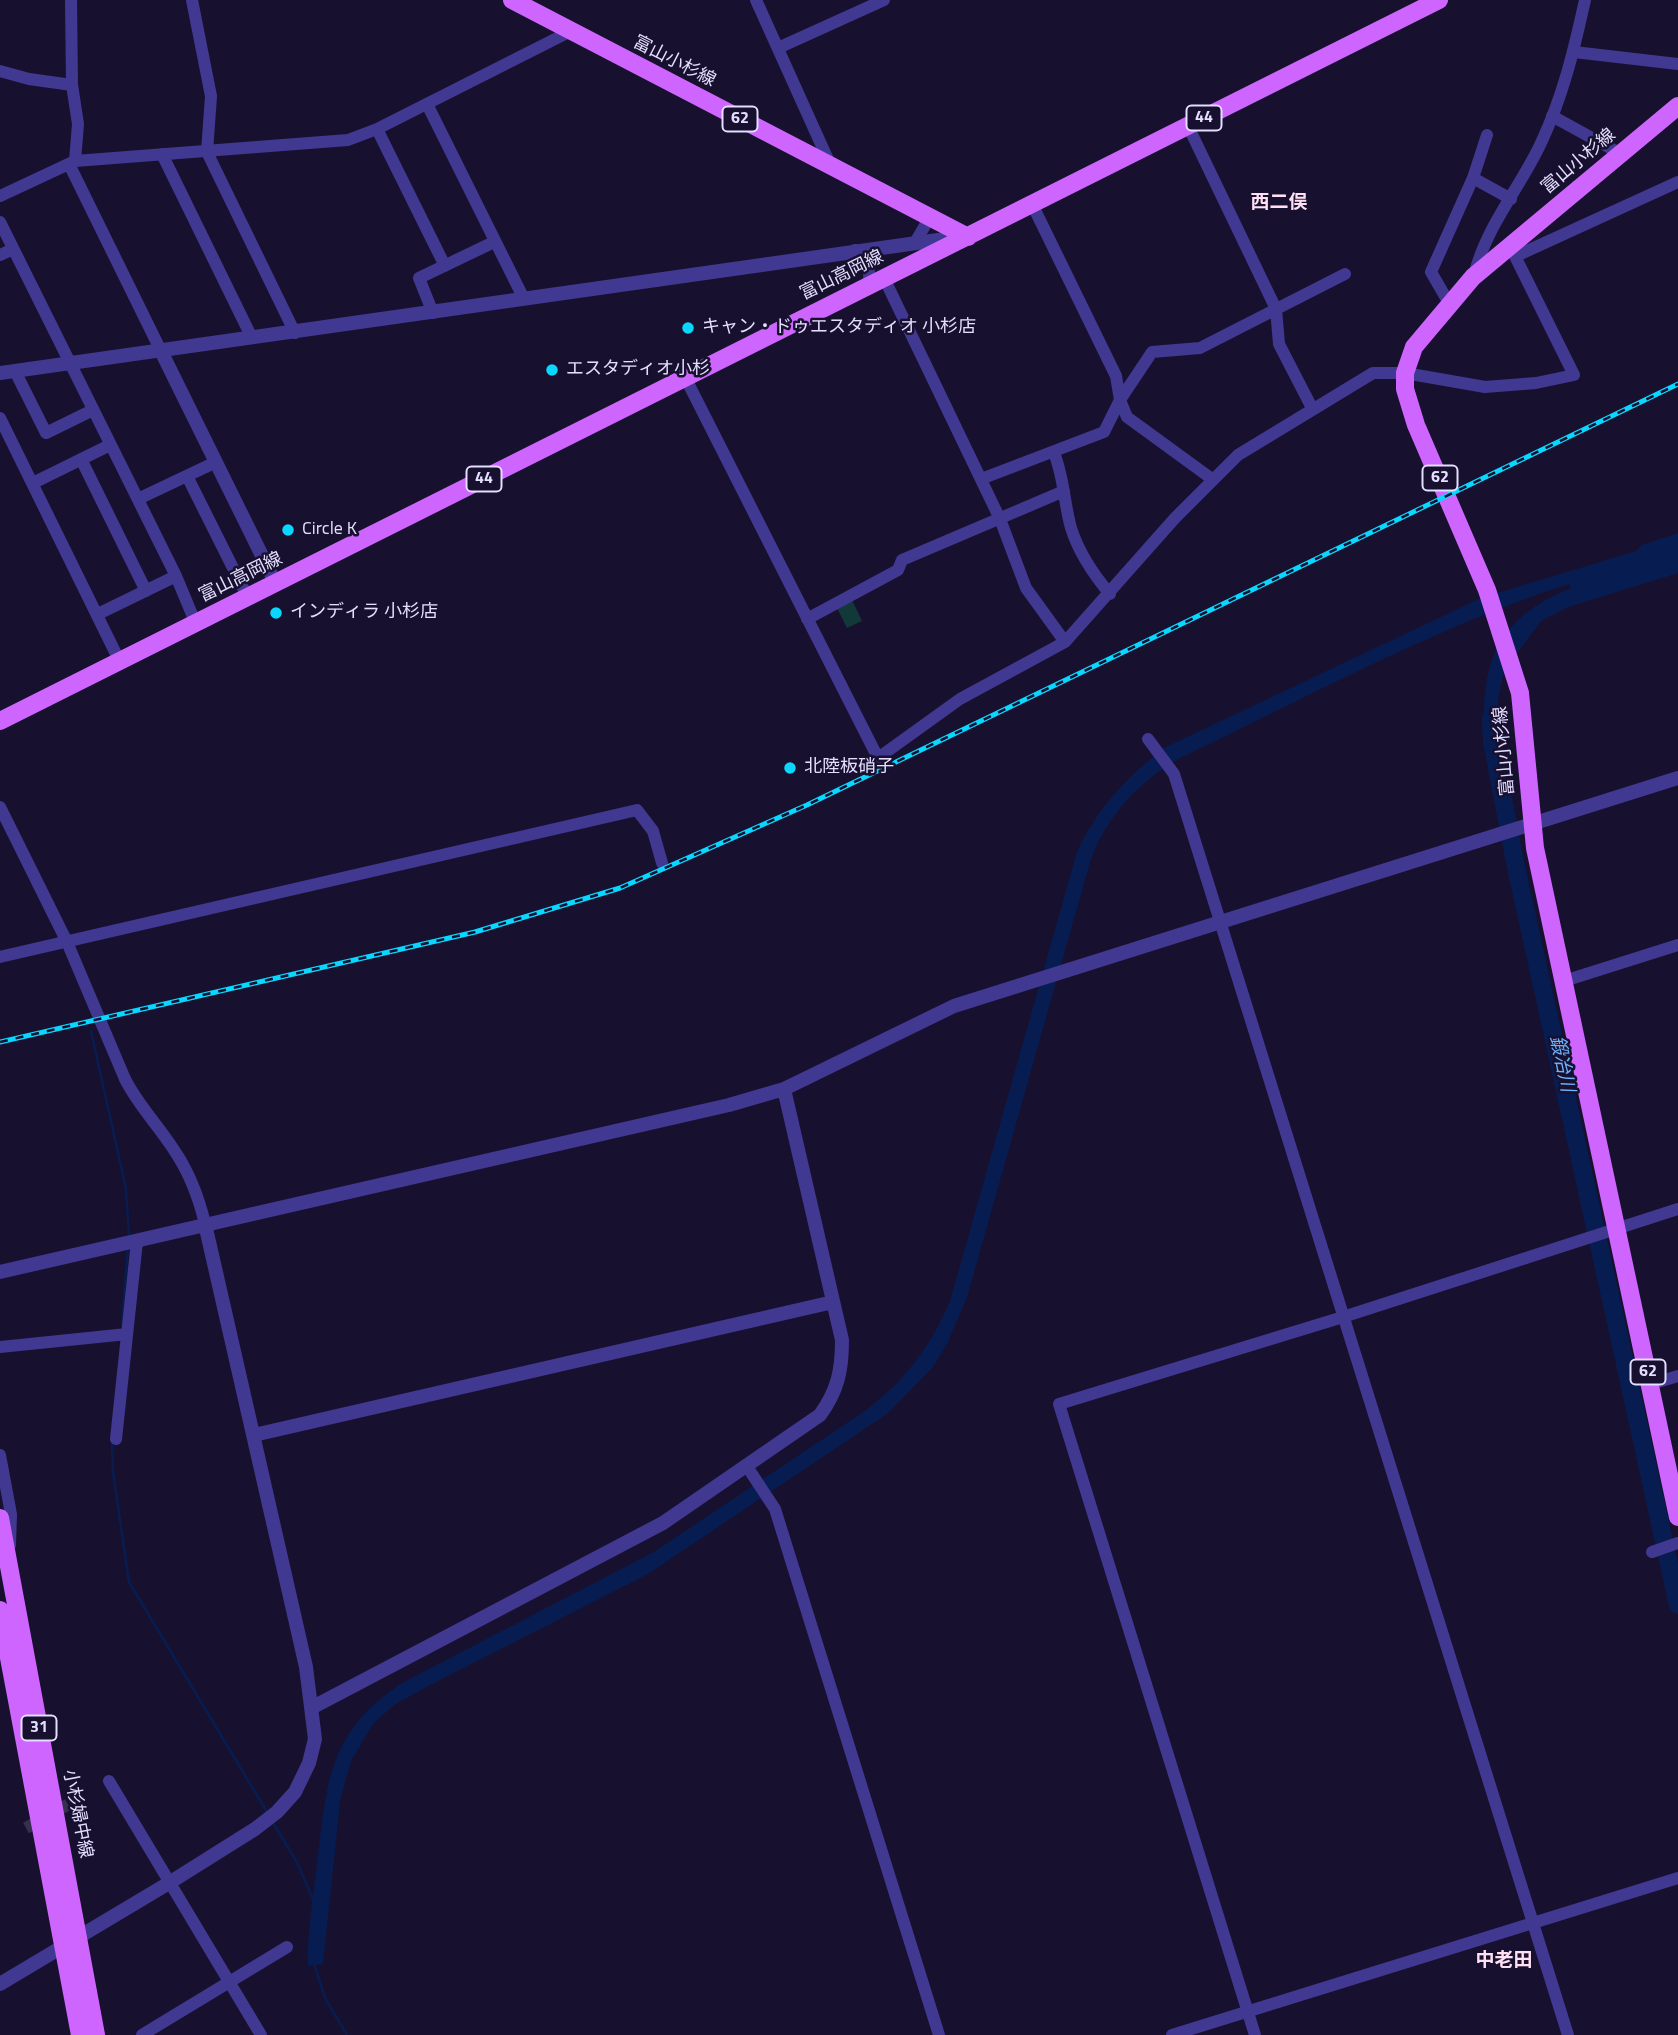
<!DOCTYPE html>
<html>
<head>
<meta charset="utf-8">
<style>
	body { margin:0 }
	canvas { display:block; background:#17102f }
</style>
</head>
<body>
<canvas width="1678" height="2035"></canvas>
<script>
const c = document.querySelector('canvas').getContext('2d');
c.lineJoin = 'round';
function paint(path, color) {
  c.fillStyle = color;
  c.fill(path, 'evenodd');
}
function trace(path, color, width, dash) {
  c.strokeStyle = color;
  c.lineWidth = width;
  c.lineCap = dash ? 'butt' : 'round';
  c.setLineDash(dash || []);
  c.stroke(path);
}
function label(font, color, halo, rows, align = 'center') {
  c.font = font + ' "Titillium Web","Noto Sans JP",sans-serif';
  c.lineWidth = 5;
  c.setLineDash([]);
  c.textBaseline = 'middle';
  c.strokeStyle = halo;
  c.fillStyle = color;
  for (const [text, x, y, turn = 0] of rows) {
    c.save();
    c.translate(x, y);
    c.rotate((+turn || 0) * Math.PI / 180);
    c.textAlign = isNaN(turn) ? turn : align;
    if (halo) c.strokeText(text, 0, 0);
    c.fillText(text, 0, 0);
    c.restore();
  }
}
const green = new Path2D(`
	M852,600L862,621L847,628L837,608Z`);
const water = new Path2D(`
	M1678,533V573L1568,607L1541,621L1504,671L1498,699L1500,738L1484,741C1482,662 1494,620 1571,588L1569,584C1435,627 1310,696 1182,757C1140,780 1106,816 1090,862L967,1297L948,1342L933,1367L888,1413L648,1574L432,1684L394,1705L373,1724L351,1761L340,1801L323,1964L308,1966C307,1933 313,1899 317,1865C327,1783 328,1730 404,1682L654,1552L862,1413C903,1383 930,1348 950,1301L1077,852C1098,807 1126,778 1164,748L1481,598L1636,551L1642,545Z`);
const stream = new Path2D(`
	M91,1031L126,1189L129,1236
	M122,1324L128,1246
	M112,1442L113,1472L129,1582L267,1812
	M272,1821L298,1864L314,1902
	M314,1964L325,1998L347,2035`);
const river = new Path2D(`
	M1491,718L1492,741L1516,867L1678,1605`);
const minorTunnel = new Path2D(`
	M26,1828L69,1804`);
const minor = new Path2D(`
	M71,0L72,85L78,124L75,161
	M192,0L211,96L207,152L295,333
	M756,0L830,164
	M778,48L884,0
	M1574,52L1678,64
	M0,71L29,79L72,85
	M427,104L524,299
	M1552,116L1621,154
	M1188,126L1276,309L1279,344L1312,408
	M377,129L445,266
	M162,154L252,338
	M69,164L161,351
	M1473,178L1511,199
	M0,196L75,161L348,140L377,129L571,31
	M1032,204L1116,376L1120,400L1127,417L1212,479
	M0,222L176,576L196,624
	M916,241L927,222L923,211
	M855,250C869,260 870,269 869,286
	M0,255L13,249
	M1516,256L1678,182
	M1474,276C1485,228 1520,188 1541,143C1563,96 1574,50 1585,0
	M884,278L1000,519L1026,588L1065,642
	M1449,303L1431,272L1473,178L1487,135
	M433,313L419,278L494,242
	M15,371L46,433L93,410
	M685,377L878,758L960,699L1065,642L1175,518L1238,455L1373,373H1405L1485,387L1536,383L1574,375L1510,246
	M0,418L119,660
	M1054,453C1064,477 1064,503 1071,528C1079,553 1093,574 1110,594
	M81,459L146,591
	M187,476L248,598
	M981,479L1104,432L1120,400L1152,352L1200,348L1345,274
	M33,483L110,445
	M138,499L216,462
	M98,614L176,576
	M807,619L898,570L902,560L1064,491
	M1148,739L1174,774L1568,2035
	M0,807L67,942L125,1079C138,1105 158,1125 174,1150C189,1172 199,1198 205,1224
	M0,957L637,810L653,831L662,863
	M1564,981L1678,945
	M0,1347L127,1334
	M1651,1384L1678,1376
	M116,1439L137,1241
	M0,1455L11,1514L10,1545
	M746,1465L775,1509L939,2035
	M1652,1552L1678,1543
	M109,1781L261,2035
	M142,2035L287,1947
	M1172,2035L1678,1878
	M1255,2035L1059,1404L1343,1317L1678,1209`);
const tertiary = new Path2D(`
	M161,351L276,584
	M0,373L959,237
	M0,1272L729,1105L784,1089L954,1006L1678,778
	M254,1435L833,1302
	M313,1707L663,1523L820,1415C838,1390 842,1370 842,1340L784,1089
	M0,1984L169,1883L255,1829L277,1812L295,1792L309,1763L315,1739L306,1667L205,1224`);
const primary = new Path2D(`
	M512,0L968,237
	M1678,106L1473,277L1414,347L1405,373V389L1416,425L1487,590L1520,693L1535,848L1678,1517
	M0,721L1439,0
	M0,1518L96,2035
	M0,1610L80,2035`);
const rail = new Path2D(`
	M0,1042L475,932L620,888L807,805L1678,384`);
const markers = [
	[688,328,7,"#0ad7ff"],
	[552,370,7,"#0ad7ff"],
	[288,530,7,"#0ad7ff"],
	[276,613,7,"#0ad7ff"],
	[790,768,7,"#0ad7ff"]
];
const shields = [
	[1204,118,35],
	[740,119,35],
	[1440,478,35],
	[484,479,35],
	[1648,1372,35],
	[39,1728,35]
];
const shieldNames = [
	["44",1204,118],
	["62",740,119],
	["62",1440,478],
	["44",484,479],
	["62",1648,1372],
	["31",39,1728]
];
const streetNames = [
	["富山小杉線",674,62,27],
	["富山小杉線",1579,162,-40],
	["富山高岡線",842,276,-26],
	["富山高岡線",241,578,-26],
	["富山小杉線",1505,751,-95],
	["小杉婦中線",77,1814,79]
];
const poiNames = [
	["キャン・ドゥエスタディオ 小杉店",702,328],
	["エスタディオ小杉",566,370],
	["Circle K",302,530],
	["インディラ 小杉店",290,613],
	["北陸板硝子",804,768]
];
const neighbourhoodNames = [
	["西二俣",1279,203],
	["中老田",1504,1961]
];
const waterNames = [
	["鍛冶川",1561,1064,78]
];
paint(green, '#13383a');
paint(water, '#071d51');
trace(stream, '#071d51', 2.5);
trace(river, '#071d51', 18);
trace(minorTunnel, '#362f4e', 12, [12, 6]);
trace(minor, '#413891', 12);
trace(tertiary, '#413891', 14);
trace(primary, '#cf65ff', 18);
trace(rail, '#0ad7ff', 5);
trace(rail, '#17102f', 2.5, [8]);
for (const [x, y, r, color] of markers) {
  const dot = new Path2D();
  dot.arc(x, y, r, 0, 2 * Math.PI);
  c.fillStyle = color;
  c.fill(dot);
  trace(dot, '#17102f', 2.5);
}
for (const [x, y, w] of shields) {
  const box = new Path2D();
  box.roundRect(x - w / 2, y - 12.5, w, 25, 5);
  c.fillStyle = '#17102f';
  c.fill(box);
  trace(box, '#e4deff', 2);
}
label('bold 16px', '#e4deff', null, shieldNames);
label('18px', '#e4deff', '#17102f', streetNames);
label('18px', '#e4deff', '#17102f', poiNames, 'left');
label('bold 19px', '#ffe0f2', '#17102f', neighbourhoodNames);
label('italic 19px', '#6cb2ff', '#17102f', waterNames);
</script>
</body>
</html>
